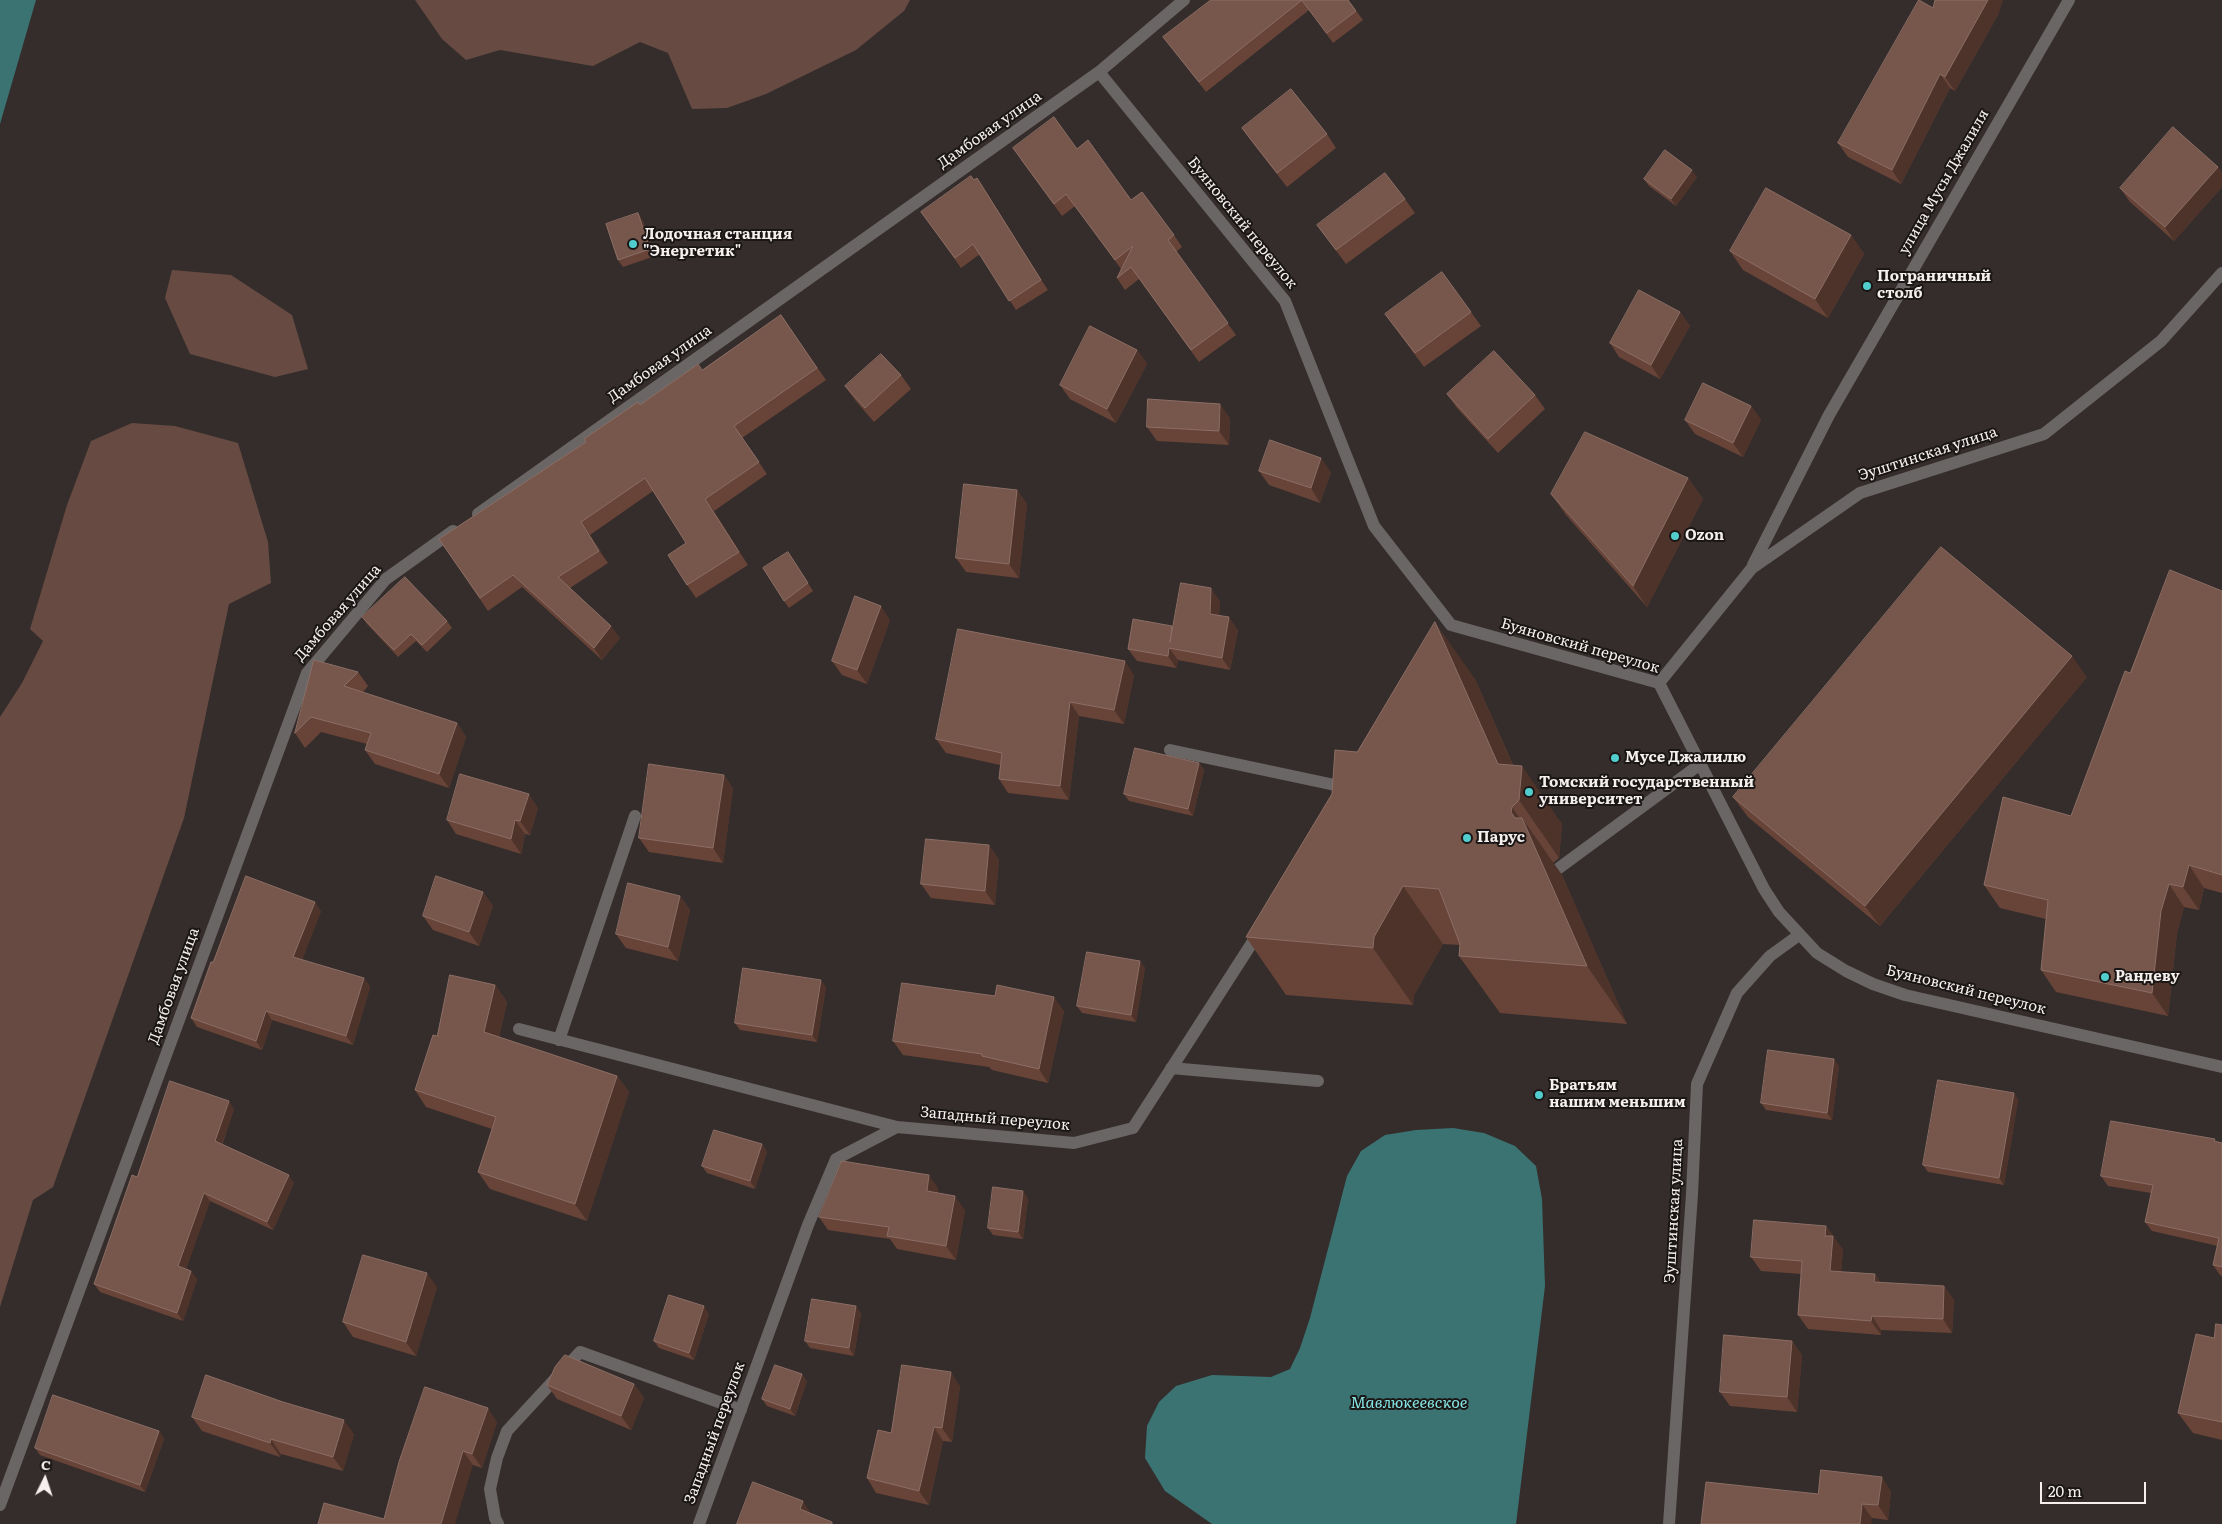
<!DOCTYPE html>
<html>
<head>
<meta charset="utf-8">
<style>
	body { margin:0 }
	#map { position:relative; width:2222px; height:1524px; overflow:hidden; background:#352d2b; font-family:Literata,serif }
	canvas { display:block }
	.north { position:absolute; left:20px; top:1454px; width:50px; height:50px; -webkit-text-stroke:4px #1a1615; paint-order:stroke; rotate:4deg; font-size:14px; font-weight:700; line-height:20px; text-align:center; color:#f5f0ee }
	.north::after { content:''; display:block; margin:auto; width:18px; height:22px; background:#f5f0ee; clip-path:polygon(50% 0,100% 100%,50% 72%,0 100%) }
	.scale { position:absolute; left:2040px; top:1482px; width:106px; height:22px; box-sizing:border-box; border:2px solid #f5f0ee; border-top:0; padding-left:6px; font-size:15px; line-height:18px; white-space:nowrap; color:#f5f0ee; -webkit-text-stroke:4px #1a1615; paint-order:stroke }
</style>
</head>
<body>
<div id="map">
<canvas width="2222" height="1524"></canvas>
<div class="north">С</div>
<div class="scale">20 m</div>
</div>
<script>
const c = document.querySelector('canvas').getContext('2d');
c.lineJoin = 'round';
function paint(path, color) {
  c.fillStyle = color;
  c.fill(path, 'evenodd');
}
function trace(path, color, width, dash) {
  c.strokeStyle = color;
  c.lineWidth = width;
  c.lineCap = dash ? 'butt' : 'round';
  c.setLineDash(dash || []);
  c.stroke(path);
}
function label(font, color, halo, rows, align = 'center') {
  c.font = font + ' Literata,serif';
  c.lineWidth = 4;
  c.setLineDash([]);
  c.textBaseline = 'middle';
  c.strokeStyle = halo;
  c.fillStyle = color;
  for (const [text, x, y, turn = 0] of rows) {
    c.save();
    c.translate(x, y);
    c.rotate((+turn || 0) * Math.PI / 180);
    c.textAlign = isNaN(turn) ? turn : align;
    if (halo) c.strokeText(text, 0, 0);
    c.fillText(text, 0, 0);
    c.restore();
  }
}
const green = new Path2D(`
	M415,0H910L904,11L856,50L766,94L727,108L692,109L668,53L640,42L593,66L500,50L466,60L442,39Z
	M172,270L231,275L292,315L308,369L275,377L190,354L165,298Z
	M132,423L175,426L238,443L268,542L271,583L229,604L184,818L53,1187L33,1200L0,1307V717L22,683L43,641L30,629L67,505L91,441Z`);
const water = new Path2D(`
	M0,0H36L0,124Z
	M1453,1128L1484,1133L1515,1146L1536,1166L1542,1199L1545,1286L1516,1524H1212L1165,1491L1145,1458L1147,1426L1159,1402L1176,1386L1212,1375L1271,1377L1290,1369L1300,1348L1310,1318L1347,1176L1361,1151L1385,1135L1416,1130Z`);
const minor = new Path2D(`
	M1099,72L1285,301L1374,526L1451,625L1659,683L1764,889L1779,912L1817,953L1846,971L1873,984L1905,995L2222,1067
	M478,514L1099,72L1184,0
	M1753,565L1829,415L2069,0
	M1659,683L1752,568L1860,493L2044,434L2161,341L2222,273
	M1170,750L1349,788
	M1559,868L1699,765
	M519,1029L897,1127
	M559,1040L635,816
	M1171,1068L1318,1081
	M0,1505L307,673L386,579L453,531
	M498,1524L495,1518L490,1489L497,1458L507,1431L580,1352L741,1410
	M699,1524L808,1225L836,1159L897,1127L1074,1143L1133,1128L1259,932
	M1669,1524L1692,1194L1697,1084L1737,993L1770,956L1799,935`);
const wall = new Path2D(`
	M1211,0H1348L1363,20L1333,43L1309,10L1206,92L1163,37Z
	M1933,8L1999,13L1955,91L1950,88L1901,184L1848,157L1838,143Z
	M1242,128L1327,134L1336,148L1287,187L1252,142Z
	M1077,149L1131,200L1174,235L1182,247L1176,252L1236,335L1199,362L1139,279L1125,290L1117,278L1121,269L1075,206L1062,216L1021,160Z
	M2218,167L2222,173V187L2174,241L2130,202L2120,188Z
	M1697,177L1676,206L1649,186L1644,179Z
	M977,178L1048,290L1016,310L980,254L961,268L921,212Z
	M1405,199L1415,213L1346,264L1317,225Z
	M638,213L643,221L655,256L623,267L618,260Z
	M1851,235L1864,254L1828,318L1743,270L1730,251Z
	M1471,312L1481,326L1424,367L1385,314Z
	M1680,312L1690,326L1660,379L1619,357L1610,343Z
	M781,315L826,380L742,438L767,474L714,511L748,565L696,598L687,585L686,543L653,491L590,535L608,563L570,588L620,638L602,660L522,587L488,611L439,539L586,442L702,370Z
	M1137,350L1147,364L1116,423L1070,399L1060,385Z
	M901,375L911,389L874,422L855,400L845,386Z
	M1447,394L1535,395L1545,409L1498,453L1457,408Z
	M1751,406L1761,420L1743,457L1695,434L1685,420Z
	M1230,418L1229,445L1157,441L1147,427Z
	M1259,471L1331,472L1320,503L1269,485Z
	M1688,478L1703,499L1647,607L1566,515L1551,494Z
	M1017,490L1027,504L1019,578L966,572L956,558Z
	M788,552L813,591L789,608L784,601Z
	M2222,591V893L2204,888L2199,910L2184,907L2177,933L2168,1016L2056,992L2041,970L2046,919L2000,908L1984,885L2071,816L2130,673Z
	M1220,601L1219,615L1238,630L1230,670L1178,660L1176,668L1137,661L1128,649L1172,626Z
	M362,617L447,621L452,628L427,652L416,641L398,657L367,624Z
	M890,620L867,684L842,675L832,661Z
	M358,672L368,686L363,692L457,723L466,737L449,788L375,764L365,750L367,744L321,732L305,748L295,733Z
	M1134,675L1124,724L1079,716L1069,800L1008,793L999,779L1000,765L946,753L936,739Z
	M2087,677L1880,926L1748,817L1733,797Z
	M1475,679L1513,765L1562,824L1559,858L1553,863L1562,875L1627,1024L1500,1013L1459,956L1460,945L1443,944L1414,995L1413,1005L1286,995L1246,937L1357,752Z
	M1199,763L1204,770L1193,816L1129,801L1124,794Z
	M724,775L733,789L723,863L649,852L639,838Z
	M538,808L530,835L525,834L521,854L456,834L447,820Z
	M999,859L995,905L931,898L921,884Z
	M483,892L493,906L479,946L433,930L423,916Z
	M680,896L690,910L678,961L626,948L616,934Z
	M321,911L302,960L364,978L370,987L353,1045L272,1020L262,1050L197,1027L191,1018L213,962Z
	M1140,961L1145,968L1136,1022L1082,1013L1077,1006Z
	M495,985L507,1002L499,1037L617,1076L629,1092L587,1221L490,1189L478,1172L492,1129L426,1107L415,1090L437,1036Z
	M826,987L817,1042L740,1030L735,1023Z
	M1064,1011L1048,1083L992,1070L989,1067L903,1055L893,1041Z
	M1839,1066L1832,1120L1766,1110L1761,1103Z
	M2014,1093L2018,1100L2004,1185L1928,1172L1923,1165Z
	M234,1109L222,1145L294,1183L273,1230L210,1201L186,1269L197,1279L183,1321L100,1292L94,1284L137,1177Z
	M2217,1142L2222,1143V1276L2220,1275L2213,1265L2218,1246L2152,1231L2145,1222L2151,1193L2108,1186L2101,1176Z
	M762,1144L767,1152L755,1189L707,1173L702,1166Z
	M938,1188V1193L965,1210L956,1260L897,1249L890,1239L828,1230L819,1217Z
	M1028,1198L1023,1239L993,1235L988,1228Z
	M1826,1226L1843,1250L1841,1272L1881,1283L1944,1286L1954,1300L1952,1333L1881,1330V1335L1808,1329L1798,1315L1801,1274L1761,1271L1751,1257Z
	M437,1287L416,1356L353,1337L343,1322Z
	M861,1313L854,1356L810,1348L805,1341Z
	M709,1314L694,1360L659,1348L654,1341Z
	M2222,1325V1440L2193,1433L2178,1413L2214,1338Z
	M1792,1341L1802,1355L1797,1412L1730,1406L1720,1392Z
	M807,1381L795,1416L767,1406L762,1399Z
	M634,1384L644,1398L631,1430L557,1399L547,1385Z
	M960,1386L952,1442L943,1441L929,1505L876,1493L867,1478L891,1433Z
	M192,1417L354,1434L343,1471L281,1454L280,1457L202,1431Z
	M497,1422L482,1468L473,1465L384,1519Z
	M159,1431L164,1439L145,1492L40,1455L35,1448Z
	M1891,1491L1888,1520L1872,1518L1818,1494Z`);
const shadedWall = new Path2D(`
	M1988,0H2003L1999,13L1955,91L1945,77Z
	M1940,74L1950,88L1901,184L1892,170Z
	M2218,167L2222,173V187L2174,241L2165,227Z
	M1692,170L1697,177L1676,206L1671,199Z
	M977,178L984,188L1048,290L1041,280Z
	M638,213L643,221L655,256L650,249Z
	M1851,235L1864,254L1828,318L1815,299Z
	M1680,312L1690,326L1660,379L1651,365Z
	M1137,350L1147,364L1116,423L1107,409Z
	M1220,404L1230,418L1229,445L1219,431Z
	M1751,406L1761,420L1743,457L1733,443Z
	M1321,458L1331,472L1320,503L1311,488Z
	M1688,478L1703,499L1647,607L1633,586Z
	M1017,490L1027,504L1019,578L1009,564Z
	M705,499L714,511L748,565L739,552Z
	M581,522L590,535L608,563L599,551Z
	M1211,588L1220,601L1218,626L1210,614Z
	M881,606L890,620L867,684L857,670Z
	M1229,617L1238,630L1230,670L1222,658Z
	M1435,622L1475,679L1520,782L1522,766L1562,824L1559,858L1519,800L1498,764Z
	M611,626L620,638L602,660L594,648Z
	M1169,648L1178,660L1176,668L1168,656Z
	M2072,656L2087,677L1880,926L1865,906Z
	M1125,661L1134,675L1124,724L1114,710Z
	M1070,702L1079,716L1069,800L1060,786Z
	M457,723L466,737L449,788L439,774Z
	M1199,763L1204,770L1193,816L1188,809Z
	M724,775L733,789L723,863L713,848Z
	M529,794L538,808L530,835L520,821Z
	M1512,807L1526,827L1522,818L1562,875L1627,1024L1587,966L1511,812Z
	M515,820L525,834L521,854L511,839Z
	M989,845L999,859L995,905L985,891Z
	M2189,865L2204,888L2199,910L2183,887Z
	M2169,884L2184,907L2177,933L2168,1016L2152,993L2161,911Z
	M1403,886L1443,944L1414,995L1413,1005L1373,948L1374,937Z
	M483,892L493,906L479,946L469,932Z
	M680,896L690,910L678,961L668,947Z
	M315,902L321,911L300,966L293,957Z
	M1140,961L1145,968L1136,1022L1131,1015Z
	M364,978L370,987L353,1045L346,1036Z
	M821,980L826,987L817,1042L812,1035Z
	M495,985L507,1002L496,1049L484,1032Z
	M1054,997L1064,1011L1048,1083L1039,1069Z
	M266,1011L272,1020L262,1050L256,1041Z
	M1834,1059L1839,1066L1832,1120L1827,1113Z
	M617,1076L629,1092L587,1221L575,1204Z
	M2014,1093L2018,1100L2004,1185L1999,1178Z
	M229,1101L234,1109L220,1149L215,1141Z
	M762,1144L767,1152L755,1189L750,1181Z
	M289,1175L294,1183L273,1230L267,1222Z
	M929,1175L938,1188L937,1205L927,1191Z
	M1023,1191L1028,1198L1023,1239L1018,1232Z
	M204,1193L210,1201L184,1275L178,1266Z
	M955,1196L965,1210L956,1260L946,1246Z
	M1826,1226L1843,1250L1840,1285L1830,1271L1825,1236Z
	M191,1271L197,1279L183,1321L177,1313Z
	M427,1273L437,1287L416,1356L406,1342Z
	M1875,1274L1885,1288L1874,1282Z
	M1944,1286L1954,1300L1952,1333L1943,1319Z
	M704,1306L709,1314L694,1360L689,1353Z
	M856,1306L861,1313L854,1356L849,1348Z
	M1872,1316L1881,1330V1335L1871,1321Z
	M1792,1341L1802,1355L1797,1412L1787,1397Z
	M951,1372L960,1386L952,1442L942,1428Z
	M802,1374L807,1381L795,1416L790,1409Z
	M634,1384L644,1398L631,1430L621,1416Z
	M488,1408L497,1422L482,1468L472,1454Z
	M344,1420L354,1434L343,1471L333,1457Z
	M934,1427L943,1441L929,1505L919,1491Z
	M159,1431L164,1439L145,1492L140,1485Z
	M271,1439L281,1454L280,1457L270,1443Z
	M463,1451L473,1465L455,1524H441Z
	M1882,1477L1891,1491L1888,1520L1878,1505Z
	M803,1501L810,1512L807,1520L800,1509Z
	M1862,1504L1872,1518L1871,1524H1860Z`);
const building = new Path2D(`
	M1211,0H1302L1199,82L1163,37Z
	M1302,0H1348L1356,11L1327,33Z
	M1919,0L1933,8L1935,0H1988L1945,77L1940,74L1892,170L1838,143Z
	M1291,89L1327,134L1277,173L1242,128Z
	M1054,117L1077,149L1088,140L1131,200L1142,192L1174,235L1168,240L1228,323L1191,350L1131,267L1117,278L1133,246L1115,260L1066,194L1054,204L1013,148Z
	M2173,127L2218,167L2165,227L2120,188Z
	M1665,150L1692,170L1671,199L1644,179Z
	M1385,173L1405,199L1336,250L1317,225Z
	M971,176L974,180L977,178L1041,280L1009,301L973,244L955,258L921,212Z
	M1766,188L1851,235L1815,299L1730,251Z
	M638,213L650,249L618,260L606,224Z
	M1442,272L1471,312L1415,353L1385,314Z
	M1639,290L1680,312L1651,365L1610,343Z
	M781,315L817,368L734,426L759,462L705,499L739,552L687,585L668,555L686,543L645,478L581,522L599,551L558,577L611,626L594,648L513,575L480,598L439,539L586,442L584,439L638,402L640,405L698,364L702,370Z
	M1090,326L1137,350L1107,409L1060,385Z
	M1494,351L1535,395L1488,439L1447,394Z
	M881,354L901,375L865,408L845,386Z
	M1703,383L1751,406L1733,443L1685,420Z
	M1148,399L1220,404L1219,431L1147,427Z
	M1585,432L1688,478L1633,586L1551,494Z
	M1270,440L1321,458L1311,488L1259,471Z
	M964,484L1017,490L1009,564L956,558Z
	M1941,547L2072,656L1865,906L1733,797Z
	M788,552L808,583L784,601L763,568Z
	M2170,570L2222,591V875L2189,865L2183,887L2169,884L2161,911L2152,993L2041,970L2048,900L1984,885L2003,797L2071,816L2125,671L2130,673Z
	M405,577L447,621L422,645L411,634L394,650L362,617Z
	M1181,583L1211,588L1210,614L1229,617L1222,658L1169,648L1168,656L1128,649L1133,619L1172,626L1170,642Z
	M855,596L881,606L857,670L832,661Z
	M1435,622L1498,764L1522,766L1519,800L1512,807L1511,812L1515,818H1522L1587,966L1459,956L1460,944L1439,889L1403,886L1374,937L1373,948L1246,937L1332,794L1335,750L1357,752Z
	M958,629L1125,661L1114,710L1070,702L1060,786L999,779L1002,753L936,739Z
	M314,660L358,672L344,686L457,723L439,774L365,750L371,733L311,717L295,733Z
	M1135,748L1199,763L1188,809L1124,794Z
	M649,764L724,775L713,848L639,838Z
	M460,774L529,794L520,821L515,820L511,839L447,820Z
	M926,839L989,845L985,891L921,884Z
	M246,876L315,902L293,957L364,978L346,1036L266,1011L256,1041L191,1018L211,962H213Z
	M436,876L483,892L469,932L423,916Z
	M628,883L680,896L668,947L616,934Z
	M1087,952L1140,961L1131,1015L1077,1006Z
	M743,968L821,980L812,1035L735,1023Z
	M450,975L495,985L484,1032L617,1076L575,1204L478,1172L496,1117L415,1090L433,1035L437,1036Z
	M902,983L995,996L997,985L1054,997L1039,1069L982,1056V1054L893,1041Z
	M1768,1050L1834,1059L1827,1113L1761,1103Z
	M1938,1080L2014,1093L1999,1178L1923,1165Z
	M170,1081L229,1101L215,1141L289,1175L267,1222L204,1193L178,1266L191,1271L177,1313L94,1284L132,1175L137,1177Z
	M2111,1121L2215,1139L2214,1141L2222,1143V1267L2213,1265L2219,1238L2145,1222L2153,1185L2101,1176Z
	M714,1130L762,1144L750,1181L702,1166Z
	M842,1161L929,1175L927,1191L955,1196L946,1246L887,1236L889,1227L819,1217Z
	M993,1187L1023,1191L1018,1232L988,1228Z
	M1754,1220L1826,1226L1825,1236H1833L1830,1271L1875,1274L1874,1282L1944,1286L1943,1319L1872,1316L1871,1321L1798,1315L1802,1261L1751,1257Z
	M363,1255L427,1273L406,1342L343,1322Z
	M669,1295L704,1306L689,1353L654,1341Z
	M812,1299L856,1306L849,1348L805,1341Z
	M2216,1324L2222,1325V1422L2178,1413L2196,1334L2214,1338Z
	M1724,1335L1792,1341L1787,1397L1720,1392Z
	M565,1355L634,1384L621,1416L547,1385L555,1367Z
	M775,1365L802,1374L790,1409L762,1399Z
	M902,1365L951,1372L942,1428L934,1427L919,1491L867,1478L878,1430L891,1433Z
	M206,1375L283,1402L344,1420L333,1457L271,1439L270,1443L192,1417Z
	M425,1387L488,1408L472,1454L463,1451L441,1524H318L324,1503L384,1519L399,1462Z
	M53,1395L159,1431L140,1485L35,1448Z
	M1821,1470L1882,1477L1878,1505L1862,1504L1860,1524H1701L1706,1482L1818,1494Z
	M753,1482L803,1501L800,1509L832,1522V1524H737Z`);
const markers = [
	[633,244,5,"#52cdcd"],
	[1867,286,5,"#52cdcd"],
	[1675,536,5,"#52cdcd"],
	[1615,758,5,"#52cdcd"],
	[1529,792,5,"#52cdcd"],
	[1467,838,5,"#52cdcd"],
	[2105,977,5,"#52cdcd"],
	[1539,1095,5,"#52cdcd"]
];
const streetNames = [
	["Дамбовая улица",990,130,-35],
	["улица Мусы Джалиля",1944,182,-60],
	["Буяновский переулок",1242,223,51],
	["Дамбовая улица",660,364,-35],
	["Эуштинская улица",1928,454,-18],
	["Дамбовая улица",338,613,-49],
	["Буяновский переулок",1580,646,16],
	["Дамбовая улица",174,986,-70],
	["Буяновский переулок",1966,990,14],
	["Западный переулок",995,1119,5],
	["Эуштинская улица",1674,1211,-87],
	["Западный переулок",715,1433,-70]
];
const poiNames = [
	["Лодочная станция",643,235],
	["\"Энергетик\"",643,252],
	["Пограничный",1877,277],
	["столб",1877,294],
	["Ozon",1685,536],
	["Мусе Джалилю",1625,758],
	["Томский государственный",1539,783],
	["университет",1539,800],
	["Парус",1477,838],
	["Рандеву",2115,977],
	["Братьям",1549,1086],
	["нашим меньшим",1549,1103]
];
const waterNames = [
	["Мавлюкеевское",1409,1403]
];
paint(green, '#674b42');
paint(water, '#3b7373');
trace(minor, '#6a6665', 12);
paint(wall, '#684438');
paint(shadedWall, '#4d332a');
paint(building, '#77564b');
trace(building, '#8b6e65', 1);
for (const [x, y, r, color] of markers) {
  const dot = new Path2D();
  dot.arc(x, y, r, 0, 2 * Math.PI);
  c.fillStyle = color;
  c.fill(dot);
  trace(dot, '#1a1615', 2);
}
label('15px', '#f5f0ee', '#1a1615', streetNames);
label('bold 15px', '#f5f0ee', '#1a1615', poiNames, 'left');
label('italic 16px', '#85e3e2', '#1a1615', waterNames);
</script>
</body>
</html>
